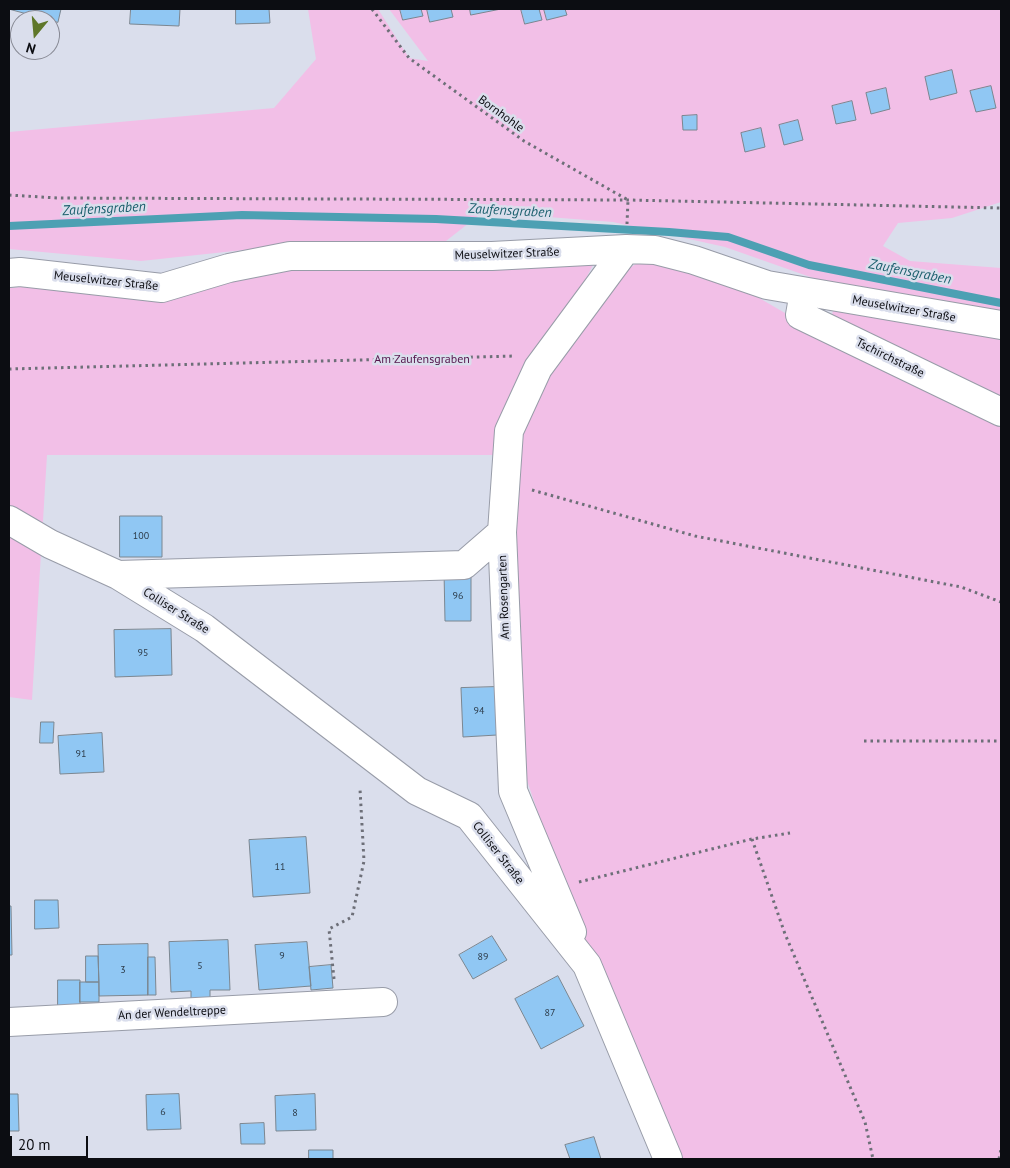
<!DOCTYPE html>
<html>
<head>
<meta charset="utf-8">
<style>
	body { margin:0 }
	#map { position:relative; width:1010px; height:1168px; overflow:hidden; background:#dadeec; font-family:"PT Sans",sans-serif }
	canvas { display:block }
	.frame { position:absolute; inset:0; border:10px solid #0c0d12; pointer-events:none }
	.north { position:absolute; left:10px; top:10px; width:50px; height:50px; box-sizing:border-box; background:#dadeec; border:1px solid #888a95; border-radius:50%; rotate:197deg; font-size:14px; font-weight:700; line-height:20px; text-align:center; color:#0c0d12 }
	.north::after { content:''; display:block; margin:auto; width:18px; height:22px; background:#5f772a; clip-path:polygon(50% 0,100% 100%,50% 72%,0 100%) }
	.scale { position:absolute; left:10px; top:1136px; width:78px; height:22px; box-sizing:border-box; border:2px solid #0c0d12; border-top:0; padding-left:6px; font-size:15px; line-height:18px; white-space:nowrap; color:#0c0d12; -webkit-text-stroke:4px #dadeec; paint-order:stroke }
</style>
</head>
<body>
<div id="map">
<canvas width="1010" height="1168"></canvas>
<div class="frame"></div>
<div class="north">N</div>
<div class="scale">20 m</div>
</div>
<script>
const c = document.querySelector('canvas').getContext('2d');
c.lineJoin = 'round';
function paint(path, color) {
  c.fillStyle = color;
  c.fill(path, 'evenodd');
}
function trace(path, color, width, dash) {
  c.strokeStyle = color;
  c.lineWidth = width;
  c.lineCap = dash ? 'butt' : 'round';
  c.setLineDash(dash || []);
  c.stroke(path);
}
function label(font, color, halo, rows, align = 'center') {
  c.font = font + ' "PT Sans",sans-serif';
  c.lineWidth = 5;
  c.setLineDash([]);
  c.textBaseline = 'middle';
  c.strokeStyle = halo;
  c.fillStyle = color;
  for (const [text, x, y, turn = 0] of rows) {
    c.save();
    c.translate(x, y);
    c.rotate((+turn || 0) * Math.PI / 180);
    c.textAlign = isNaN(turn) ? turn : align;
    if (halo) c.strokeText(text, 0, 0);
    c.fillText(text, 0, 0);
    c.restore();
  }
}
const green = new Path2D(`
	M308,9H378L409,58L428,61L389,9H1001V202L952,218L898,223L883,246L910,261L1001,268V312L816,279L725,247L613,222L483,212L446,241L253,249L141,261L9,249V132L274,108L316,59Z
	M645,258L742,288L833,341L1001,425V1159H674L563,886L521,763L510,507L518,420L610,281Z
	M594,263L494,455H47L32,700L9,697V288L291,264Z
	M834,306L1001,334V401L830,324Z`);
const stream = new Path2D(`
	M9,226L242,215L436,219L669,232L728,237L809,265L1001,303`);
const building = new Path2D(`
	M9,9H61L58,22Z
	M131,9H180L179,26L130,24Z
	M236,9H269L270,23L236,24Z
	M400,9H421L423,16L403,20Z
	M427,9H451L453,17L430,22Z
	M470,9H501L471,15Z
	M521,9H539L542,20L525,24Z
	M544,9H565L567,15L547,20Z
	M952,70L957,93L930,100L925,77Z
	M991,86L996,108L976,112L970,91Z
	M886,88L890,109L871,114L866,93Z
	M852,101L856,120L836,124L832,106Z
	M697,115V130H683L682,116Z
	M798,120L803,140L784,145L779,125Z
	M761,128L765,147L745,152L741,133Z
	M120,516H162V557H120Z
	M471,570V621H445L444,571Z
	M171,629L172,675L115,677L114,630Z
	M495,687L497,735L463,737L461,688Z
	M41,722H54L53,743H40Z
	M102,733L104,772L60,774L58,736Z
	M306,837L310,893L253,897L249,840Z
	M35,900H58L59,928L35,929Z
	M9,906H11L12,955H9Z
	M492,936L507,960L473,979L459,955Z
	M228,940L230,990H210V999L191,1000V991L171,992L169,942Z
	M307,942L311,986L259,990L255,945Z
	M148,944V995L99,996L98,945Z
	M86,956H98L99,982H86Z
	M148,957H155L156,995H148Z
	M331,965L333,988L311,990L309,967Z
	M558,976L584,1026L541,1049L515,999Z
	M58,980H80V1006H58Z
	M80,982H99V1002H80Z
	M9,1094H18L19,1131H9Z
	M179,1094L181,1129L147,1130L146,1095Z
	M315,1094L316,1130L276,1131L275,1096Z
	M264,1123L265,1144H241L240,1124Z
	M594,1137L601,1159H570L565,1145Z
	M309,1150H333V1159H309Z`);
const path = new Path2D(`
	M372,9L409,58L524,141L628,200L627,224
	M9,195L57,198L628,200L1001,208
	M9,369L515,356
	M532,490L695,536L961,587L1001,602
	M864,741H1001
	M752,839L785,934L865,1122L873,1159
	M579,882L752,839L790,833
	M334,979L329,929L352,917L364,861L360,789
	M999,1159L1001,1149`);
const minor = new Path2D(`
	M9,273L20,272L162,288L229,268L290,256H492L626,249L655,250L694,260L767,285L1001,325
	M804,292L800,315L1001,412
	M9,520L50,544L118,575L204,628L417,791L469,816L587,965L668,1159
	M118,575L464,565L502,532
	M572,932L513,791L502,532L509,431L538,368L626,249
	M9,1022L383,1002`);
const numberNames = [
	["100",141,536],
	["96",458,596],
	["95",143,653],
	["94",479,711],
	["91",81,754],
	["11",280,867],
	["9",282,956],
	["89",483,957],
	["5",200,966],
	["3",123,970],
	["87",550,1013],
	["6",163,1112],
	["8",295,1113]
];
const streetNames = [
	["Bornhohle",501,114,36],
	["Meuselwitzer Straße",507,254,-2],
	["Meuselwitzer Straße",106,281,6],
	["Meuselwitzer Straße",904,309,10],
	["Tschirchstraße",890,358,26],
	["Am Rosengarten",504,597,-92],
	["Colliser Straße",176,611,32],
	["Colliser Straße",498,853,52],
	["An der Wendeltreppe",172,1013,-3]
];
const parkNames = [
	["Am Zaufensgraben",422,360]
];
const waterNames = [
	["Zaufensgraben",104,209,-3],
	["Zaufensgraben",510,211,3],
	["Zaufensgraben",910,272,11]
];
paint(green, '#f2bfe7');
trace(stream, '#4da0b3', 8);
paint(building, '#90c7f3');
trace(building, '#7b8690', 1);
trace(minor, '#989ca8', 30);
trace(path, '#6d6f78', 3, [2.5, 4]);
trace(minor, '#fff', 28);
label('10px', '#2d3c4a', null, numberNames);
label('12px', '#0c0d12', '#dadeec', streetNames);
label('12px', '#54154c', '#dadeec', parkNames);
label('italic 14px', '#1b5f6d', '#dadeec', waterNames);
</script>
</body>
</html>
